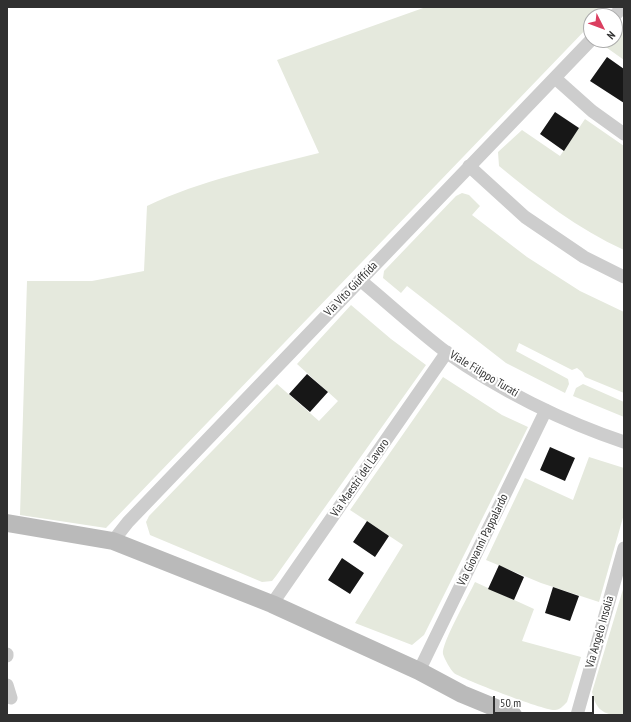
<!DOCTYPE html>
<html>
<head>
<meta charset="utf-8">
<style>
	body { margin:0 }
	#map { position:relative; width:631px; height:722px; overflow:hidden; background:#fff; font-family:"PT Sans Narrow",sans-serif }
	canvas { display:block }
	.frame { position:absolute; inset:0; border:8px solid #303030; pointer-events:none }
	.north { position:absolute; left:583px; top:8px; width:40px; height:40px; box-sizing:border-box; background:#fff; border:1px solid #acacac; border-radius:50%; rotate:132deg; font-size:11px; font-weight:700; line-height:16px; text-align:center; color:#303030 }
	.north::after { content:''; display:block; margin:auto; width:14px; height:18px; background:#db3f60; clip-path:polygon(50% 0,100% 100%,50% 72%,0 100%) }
	.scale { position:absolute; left:493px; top:696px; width:101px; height:18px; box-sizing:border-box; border:2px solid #303030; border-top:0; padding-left:5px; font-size:12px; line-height:14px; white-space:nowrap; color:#303030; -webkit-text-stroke:3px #fff; paint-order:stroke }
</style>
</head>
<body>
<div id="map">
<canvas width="631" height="722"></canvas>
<div class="frame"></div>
<div class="north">N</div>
<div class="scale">50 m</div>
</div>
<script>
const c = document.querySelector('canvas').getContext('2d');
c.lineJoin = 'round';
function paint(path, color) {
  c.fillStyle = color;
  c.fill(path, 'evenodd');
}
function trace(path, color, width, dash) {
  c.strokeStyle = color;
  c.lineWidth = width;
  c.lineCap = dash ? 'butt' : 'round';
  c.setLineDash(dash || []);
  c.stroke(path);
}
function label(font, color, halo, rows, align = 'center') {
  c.font = font + ' "PT Sans Narrow",sans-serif';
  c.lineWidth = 4;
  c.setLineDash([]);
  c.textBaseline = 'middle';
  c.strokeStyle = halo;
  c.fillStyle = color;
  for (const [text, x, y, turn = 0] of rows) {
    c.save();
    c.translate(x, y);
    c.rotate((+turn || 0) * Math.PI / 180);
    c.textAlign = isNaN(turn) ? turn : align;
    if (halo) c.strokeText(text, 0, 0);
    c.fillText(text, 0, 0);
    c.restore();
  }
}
const green = new Path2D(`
	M426,7H607L599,16H591V24L106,528L20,515L27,281H92L144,271L147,206C202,180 260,168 319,153L277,60Z
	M624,23V60L603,45L608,40H615V32Z
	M585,119L624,146V250C578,229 538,198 499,166L498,152L522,130L560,156Z
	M462,193L469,195L480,206L472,215L527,257L580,291L624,312V393L585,377L582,372L577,368L572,370L519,343L516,351L568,379L569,384L565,393L506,363L407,286L401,293L383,278L384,271L456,196Z
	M351,305L391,339L426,365L276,576L272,581L262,582L150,535L146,522L149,516L277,384L319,421L338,401L297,364Z
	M443,377L502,415L528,427L424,635L412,645L355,623L403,545L350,510Z
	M583,384L624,402V417L573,396L576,388Z
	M589,457L624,468V514L599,602L541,583L486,560L525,478L573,500Z
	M475,582L534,609L522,641L581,657L567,702C563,706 560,710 555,710C545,711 462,679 454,673C450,669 445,660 443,654C441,644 469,595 475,582Z
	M624,586V715C605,716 596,711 592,692Z`);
const building = new Path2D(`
	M607,57L624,69V103L590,81Z
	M555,112L579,128L564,151L540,134Z
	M307,374L328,392L310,412L289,394Z
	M550,447L575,458L565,481L540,470Z
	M367,521L389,536L375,557L353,542Z
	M342,558L364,573L350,594L328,580Z
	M499,565L524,577L514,600L488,589Z
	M553,587L579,596L570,621L545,613Z`);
const street = new Path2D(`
	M614,16L623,7
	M555,78L592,111L624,134
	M469,166L525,217L584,257L624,277
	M360,280C389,304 416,329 446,352C497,389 564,422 624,442
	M113,541L128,522L591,40
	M272,604L447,352
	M7,654V656
	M419,671L546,410
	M7,685L11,698
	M577,715L624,548`);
const secondary = new Path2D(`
	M7,523L113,541L272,604L419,671L462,694L513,715`);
const streetNames = [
	["Via Vito Giuffrida",351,289,-46],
	["Viale Filippo Turati",484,374,31],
	["Via Maestri del Lavoro",360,478,-55],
	["Via Giovanni Pappalardo",483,540,-64],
	["Via Angelo Insolia",600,632,-74]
];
paint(green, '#e5e9dd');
paint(building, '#171717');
trace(street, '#cdcdcd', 13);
trace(secondary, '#bababa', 18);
label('12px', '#303030', '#fff', streetNames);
</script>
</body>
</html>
